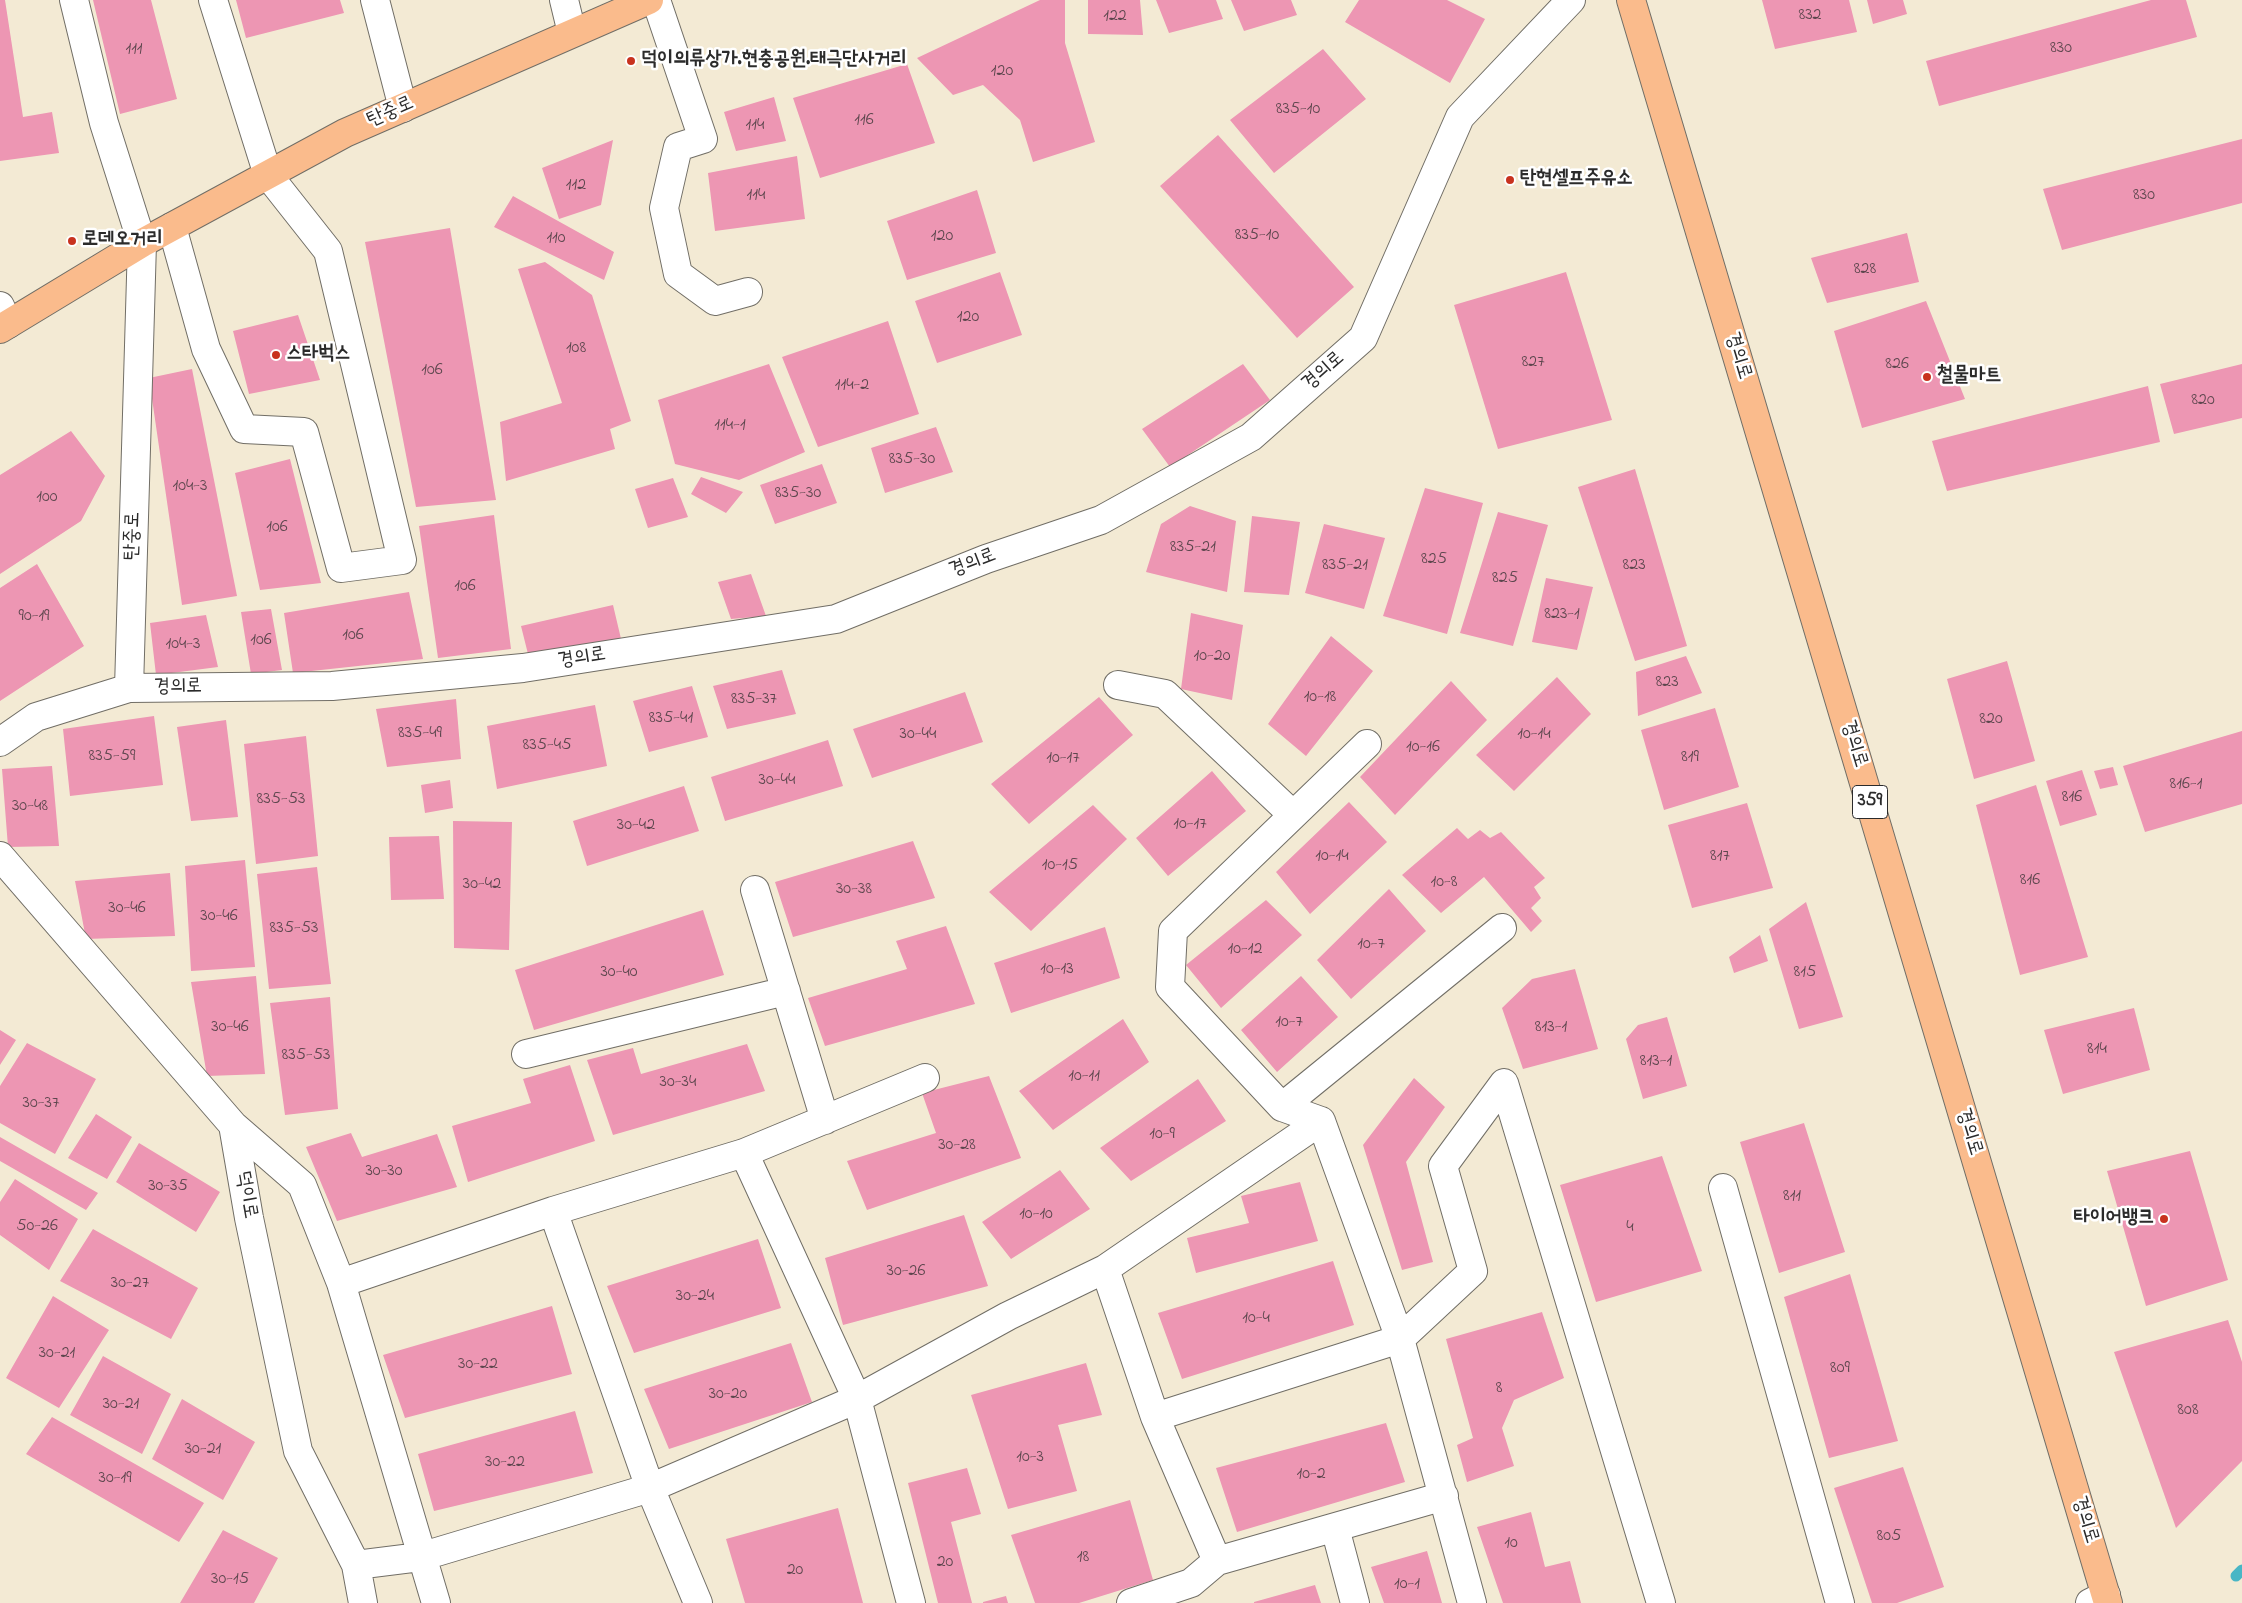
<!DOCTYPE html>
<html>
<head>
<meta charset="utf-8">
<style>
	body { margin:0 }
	canvas { display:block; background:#f3ead4 }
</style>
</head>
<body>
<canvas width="2242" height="1603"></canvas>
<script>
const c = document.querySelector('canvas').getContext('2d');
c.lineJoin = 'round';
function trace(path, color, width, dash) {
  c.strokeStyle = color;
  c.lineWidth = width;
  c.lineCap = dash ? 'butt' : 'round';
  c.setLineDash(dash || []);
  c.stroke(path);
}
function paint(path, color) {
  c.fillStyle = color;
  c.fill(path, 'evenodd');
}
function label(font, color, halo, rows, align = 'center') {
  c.font = font + ' "Indie Flower","Poor Story",sans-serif';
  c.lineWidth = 5;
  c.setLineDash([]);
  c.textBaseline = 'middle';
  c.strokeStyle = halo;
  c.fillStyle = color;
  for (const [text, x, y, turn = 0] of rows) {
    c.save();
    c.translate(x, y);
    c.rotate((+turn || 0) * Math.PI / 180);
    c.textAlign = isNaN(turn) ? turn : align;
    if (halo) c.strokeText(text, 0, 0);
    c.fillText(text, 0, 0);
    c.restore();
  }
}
const stream = new Path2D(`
	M2236,1576L2242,1570`);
const building = new Path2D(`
	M0,0H5L23,117L52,112L59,153L0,161Z
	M93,0H151L177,99L120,114Z
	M236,0H340L344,13L246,38Z
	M1040,0H1065V43L1095,142L1033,162L1020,120L983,85L953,95L917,58Z
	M1088,0H1140L1143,35L1088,34Z
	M1156,0H1216L1223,19L1169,33Z
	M1231,0H1291L1297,15L1244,31Z
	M1359,0H1447L1485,19L1450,83L1345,22Z
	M1762,0H1849L1857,32L1775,49Z
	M1867,0H1903L1907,14L1873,24Z
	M2151,0H2186L2197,37L1939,106L1926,61Z
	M1323,49L1366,99L1274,173L1230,120Z
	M907,64L935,143L820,178L793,98Z
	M774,97L786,141L736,151L724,112Z
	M1218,135L1354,287L1297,338L1160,186Z
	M2242,139V203L2062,250L2043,189Z
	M613,140L601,205L559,219L542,168Z
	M797,156L805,219L715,231L708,173Z
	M977,190L996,253L907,280L887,221Z
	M513,196L614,252L604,280L494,227Z
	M450,228L496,500L416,507L365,242Z
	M1907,233L1919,282L1827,303L1811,258Z
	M545,262L592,295L631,421L610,429L615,449L506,481L500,422L562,403L518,269Z
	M1000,272L1022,335L937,363L915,301Z
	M1566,272L1612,420L1498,449L1454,305Z
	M1926,301L1965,399L1862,428L1834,331Z
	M298,315L320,380L249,394L233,331Z
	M888,321L919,414L818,447L782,357Z
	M769,364L805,452L739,480L675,464L658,400Z
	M1243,364L1270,400L1170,467L1142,429Z
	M2242,364V418L2174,434L2160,384Z
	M192,369L237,596L182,605L149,378Z
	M2148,386L2160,442L1947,491L1932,441Z
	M936,427L953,472L885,493L871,448Z
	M71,431L105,476L81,521L0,574V475Z
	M290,459L321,583L260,590L235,473Z
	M822,464L837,503L775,524L760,485Z
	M1635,469L1687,646L1635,661L1578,487Z
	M701,477L743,492L726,513L691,494Z
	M673,478L688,517L648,528L635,489Z
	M1425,488L1483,503L1447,634L1383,616Z
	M1190,506L1236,521L1227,592L1146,572L1161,524Z
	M1498,512L1548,525L1513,646L1460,633Z
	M494,515L511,649L438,658L419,526Z
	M1252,516L1300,522L1289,595L1244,592Z
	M1324,524L1385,538L1364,609L1305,593Z
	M37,564L84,646L0,701V588Z
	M751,574L766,616L731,619L718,582Z
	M1546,578L1593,587L1577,650L1532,642Z
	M409,592L423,659L293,673L284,613Z
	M613,605L622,643L529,658L521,626Z
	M271,609L282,670L251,674L241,612Z
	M1191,613L1243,625L1232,700L1181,689Z
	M206,615L218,667L156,675L150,623Z
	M1331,636L1373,671L1306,756L1268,724Z
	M1686,656L1702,693L1638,716L1636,672Z
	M2007,661L2035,761L1974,779L1947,679Z
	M782,670L796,714L727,729L713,686Z
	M1557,677L1591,714L1514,791L1476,755Z
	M1451,681L1487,720L1395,815L1360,777Z
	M692,686L708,737L649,752L633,701Z
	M965,692L983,742L872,778L853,729Z
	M1099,697L1133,735L1029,824L991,784Z
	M456,699L461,759L387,767L376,709Z
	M595,705L607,766L497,789L487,726Z
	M1715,708L1739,787L1664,810L1641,730Z
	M154,716L163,785L70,796L63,729Z
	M226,720L238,817L191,821L177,727Z
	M2242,731V804L2145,832L2123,766Z
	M306,736L318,856L256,864L244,744Z
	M828,740L843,786L725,821L711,777Z
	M52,766L59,846L8,847L2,769Z
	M2113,767L2118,785L2100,789L2094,771Z
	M2082,770L2097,815L2060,826L2046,781Z
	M1212,771L1246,811L1168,876L1136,838Z
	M450,780L453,808L425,813L421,785Z
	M2036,785L2088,957L2020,975L1976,805Z
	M684,786L699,831L587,866L573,821Z
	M1349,802L1387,842L1310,914L1276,872Z
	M1747,803L1773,888L1692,908L1668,825Z
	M1093,805L1127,839L1031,931L989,892Z
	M453,821L512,822L509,950L454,948Z
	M1457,828L1468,839L1480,830L1490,838L1501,832L1545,878L1534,887L1541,898L1531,908L1542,921L1531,932L1484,877L1441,913L1402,875Z
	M439,836L444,899L391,900L389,837Z
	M913,841L935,898L793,937L775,882Z
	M245,860L255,967L191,971L185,866Z
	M317,867L331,984L269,989L257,874Z
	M170,873L175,936L86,939L75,881Z
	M1389,889L1426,931L1351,999L1317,960Z
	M1266,900L1302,935L1221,1008L1186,965Z
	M1806,902L1843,1017L1799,1029L1769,929Z
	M703,910L724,975L534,1030L515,970Z
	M946,926L975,1004L825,1046L808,998L907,969L896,941Z
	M1105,927L1120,978L1011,1013L994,963Z
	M1760,935L1768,961L1734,973L1729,957Z
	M1575,969L1598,1049L1523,1069L1502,1008L1532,979Z
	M256,976L265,1074L207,1076L191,982Z
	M1301,976L1338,1017L1277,1072L1241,1030Z
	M330,997L338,1109L285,1115L270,1003Z
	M2134,1008L2150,1070L2063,1094L2044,1030Z
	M1667,1017L1687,1086L1643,1099L1626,1039L1638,1025Z
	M1123,1019L1149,1062L1053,1130L1019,1091Z
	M0,1030L16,1040L0,1065Z
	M27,1043L96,1079L55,1154L0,1123V1086Z
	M747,1044L765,1091L613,1135L587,1060L633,1048L641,1074Z
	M570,1065L595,1141L468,1182L452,1126L531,1103L523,1079Z
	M989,1076L1021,1158L867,1210L847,1161L936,1133L922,1093Z
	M1414,1078L1445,1107L1406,1162L1433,1262L1402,1270L1363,1145Z
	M1198,1079L1226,1121L1131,1181L1100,1148Z
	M96,1114L132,1137L107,1179L68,1158Z
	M1804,1123L1845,1252L1779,1273L1740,1142Z
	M351,1133L362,1157L437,1134L457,1187L337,1221L306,1147Z
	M0,1137L98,1193L86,1210L0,1161Z
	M139,1143L220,1192L196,1232L116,1182Z
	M2190,1151L2228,1280L2146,1306L2107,1171Z
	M1662,1156L1702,1271L1596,1302L1560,1185Z
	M1060,1170L1090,1209L1011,1259L982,1222Z
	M15,1179L78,1219L49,1270L0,1235V1202Z
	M1300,1182L1318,1241L1196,1273L1187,1238L1249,1223L1241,1196Z
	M964,1215L988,1286L843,1325L825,1258Z
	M93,1229L198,1288L171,1339L60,1281Z
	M758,1239L781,1308L634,1353L607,1286Z
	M1333,1261L1354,1325L1182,1379L1158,1313Z
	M1850,1274L1898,1441L1829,1458L1784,1297Z
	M53,1296L109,1330L59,1408L6,1378Z
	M552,1306L572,1374L405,1418L383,1355Z
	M1542,1312L1564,1378L1514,1400L1502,1428L1514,1466L1467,1482L1457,1445L1473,1438L1446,1339Z
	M2228,1320L2242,1362V1461L2176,1528L2114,1352Z
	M791,1343L812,1402L669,1449L644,1389Z
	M103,1356L171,1394L142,1454L70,1415Z
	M1086,1363L1102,1415L1058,1425L1077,1491L1008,1509L971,1395Z
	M182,1399L255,1442L223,1500L152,1459Z
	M575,1411L593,1473L434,1511L418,1454Z
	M52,1417L204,1503L179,1542L26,1454Z
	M1386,1423L1405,1482L1237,1532L1216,1468Z
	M1903,1467L1944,1587L1897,1603H1872L1834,1488Z
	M967,1468L981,1514L951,1522L972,1603H938L908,1483Z
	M1130,1500L1153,1580L1079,1603H1035L1011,1535Z
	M838,1508L863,1603H745L726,1539Z
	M1531,1512L1545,1567L1570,1561L1581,1603H1503L1477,1527Z
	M223,1530L278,1558L254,1603H180Z
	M1427,1551L1442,1603H1384L1371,1567Z
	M1315,1585L1321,1603H1254V1602Z
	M1006,1596L1008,1603H983V1602Z`);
const minor = new Path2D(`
	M375,0L403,108
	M564,0L572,33
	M656,0L703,139L678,147L664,208L678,274L715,301L748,292
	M172,227L206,349L244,429L304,432L341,568L402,560L328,251L268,175L213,0
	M0,306L8,324
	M1118,685L1165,694L1293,815
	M129,688L332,686L523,668L836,619L986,559L1101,520L1251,437L1363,338L1460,117L1571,0
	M0,742L36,717L129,688L142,243L104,123L74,0
	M1367,744L1173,931L1170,987L1282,1107L1321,1121L1400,1339L1472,1603
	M0,856L233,1125L249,1218L298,1451L356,1565L363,1603
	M755,890L825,1120
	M526,1054L786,991
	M1282,1107L1502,928
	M233,1125L302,1185L341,1283L436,1603
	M744,1153L857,1399L911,1603
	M1723,1188L1840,1603
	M553,1211L650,1488L698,1603
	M1105,1269L1155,1417L1217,1561
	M341,1283L553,1211L744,1153L925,1078
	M1155,1417L1400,1339L1473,1271L1443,1166L1504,1083L1661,1603
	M1335,1528L1355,1603
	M356,1565L420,1557L650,1488L857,1399L1008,1316L1105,1269L1321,1121
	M1131,1603L1191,1583L1217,1561L1444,1496
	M2090,1603L2106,1595`);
const major = new Path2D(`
	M1631,0L2108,1603
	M0,329L142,243L345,133L649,0`);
const markers = [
	[631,61,5,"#c8321e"],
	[1510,180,5,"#c8321e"],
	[72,241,5,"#c8321e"],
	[276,355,5,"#c8321e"],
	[1927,377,5,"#c8321e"],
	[2164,1219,5,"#c8321e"]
];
const numberNames = [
	["832",1810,16],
	["122",1115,17],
	["830",2061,49],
	["111",134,50],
	["120",1002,72],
	["835-10",1298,110],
	["116",864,121],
	["114",755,126],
	["112",576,186],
	["114",756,196],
	["830",2144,196],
	["835-10",1257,236],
	["120",942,237],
	["110",556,239],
	["828",1865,270],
	["120",968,318],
	["108",576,349],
	["827",1533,363],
	["826",1897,365],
	["106",432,371],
	["114-2",852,386],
	["820",2203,401],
	["114-1",730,426],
	["835-30",912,460],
	["104-3",190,487],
	["835-30",798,494],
	["100",47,498],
	["106",277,528],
	["835-21",1193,548],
	["825",1434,560],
	["835-21",1345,566],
	["823",1634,566],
	["825",1505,579],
	["106",465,587],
	["823-1",1562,615],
	["90-19",34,617],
	["106",353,636],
	["106",261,641],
	["104-3",183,645],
	["10-20",1212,657],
	["823",1667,683],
	["10-18",1320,698],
	["835-37",754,700],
	["835-41",671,719],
	["820",1991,720],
	["835-49",420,734],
	["30-44",918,735],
	["10-14",1534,735],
	["835-45",547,746],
	["10-16",1423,748],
	["835-59",112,757],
	["819",1690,758],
	["10-17",1063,759],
	["30-44",777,781],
	["816-1",2186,785],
	["816",2072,798],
	["835-53",281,800],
	["30-48",30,807],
	["10-17",1190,825],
	["30-42",636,826],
	["10-14",1332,857],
	["817",1720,857],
	["10-15",1060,866],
	["816",2030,881],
	["10-8",1444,883],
	["30-42",482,885],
	["30-38",854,890],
	["30-46",127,909],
	["30-46",219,917],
	["835-53",294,929],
	["10-7",1371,945],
	["10-12",1245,950],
	["10-13",1057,970],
	["30-40",619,973],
	["815",1805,973],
	["10-7",1289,1023],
	["30-46",230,1028],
	["813-1",1551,1028],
	["814",2097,1050],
	["835-53",306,1056],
	["813-1",1656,1062],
	["10-11",1084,1077],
	["30-34",678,1083],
	["30-37",41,1104],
	["10-9",1162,1135],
	["30-28",957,1146],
	["30-30",384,1172],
	["30-35",168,1187],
	["811",1792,1197],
	["10-10",1036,1215],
	["50-26",37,1227],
	["4",1630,1228],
	["30-26",906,1272],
	["30-27",130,1284],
	["30-24",695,1297],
	["10-4",1256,1319],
	["30-21",57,1354],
	["30-22",478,1365],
	["809",1840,1369],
	["8",1499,1389],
	["30-20",728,1395],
	["30-21",121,1405],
	["808",2188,1411],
	["30-21",203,1450],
	["10-3",1030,1458],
	["30-22",505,1463],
	["10-2",1311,1475],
	["30-19",115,1479],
	["805",1889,1537],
	["10",1511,1544],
	["18",1083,1558],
	["20",945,1563],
	["20",795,1571],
	["30-15",230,1580],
	["10-1",1407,1585]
];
const shields = [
	[1870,802,35]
];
const shieldNames = [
	["359",1870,802]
];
const poiNames = [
	["덕이의류상가.현충공원.태극단사거리",641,61],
	["탄현셀프주유소",1520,180],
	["로데오거리",82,241],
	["스타벅스",286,355],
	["철물마트",1937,377],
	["타이어뱅크",2154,1219,"right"]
];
const streetNames = [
	["탄중로",391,113,-24],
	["경의로",1737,356,73],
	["경의로",1324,372,-41],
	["탄중로",134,536,-88],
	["경의로",973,564,-21],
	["경의로",582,659,-9],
	["경의로",178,688,-1],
	["경의로",1853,744,73],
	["경의로",1968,1132,73],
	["덕이로",245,1195,80],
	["경의로",2084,1520,73]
];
trace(stream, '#49b6c5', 11);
paint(building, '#ed96b3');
trace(minor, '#716e66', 30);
trace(major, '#716e66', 30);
trace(minor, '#fff', 28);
trace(major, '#fabb8c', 28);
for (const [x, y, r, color] of markers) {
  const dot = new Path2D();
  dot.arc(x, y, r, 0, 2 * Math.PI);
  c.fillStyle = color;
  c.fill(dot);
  trace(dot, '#fff', 2);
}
label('18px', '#5c464d', null, numberNames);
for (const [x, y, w] of shields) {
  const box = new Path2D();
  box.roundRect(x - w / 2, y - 16.5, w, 33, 4);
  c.fillStyle = '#fff';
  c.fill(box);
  trace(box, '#2b2b2b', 1);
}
label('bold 19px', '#2b2b2b', null, shieldNames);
label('bold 20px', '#2b2b2b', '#fff', poiNames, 'left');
label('20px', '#2b2b2b', '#fff', streetNames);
</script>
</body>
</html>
